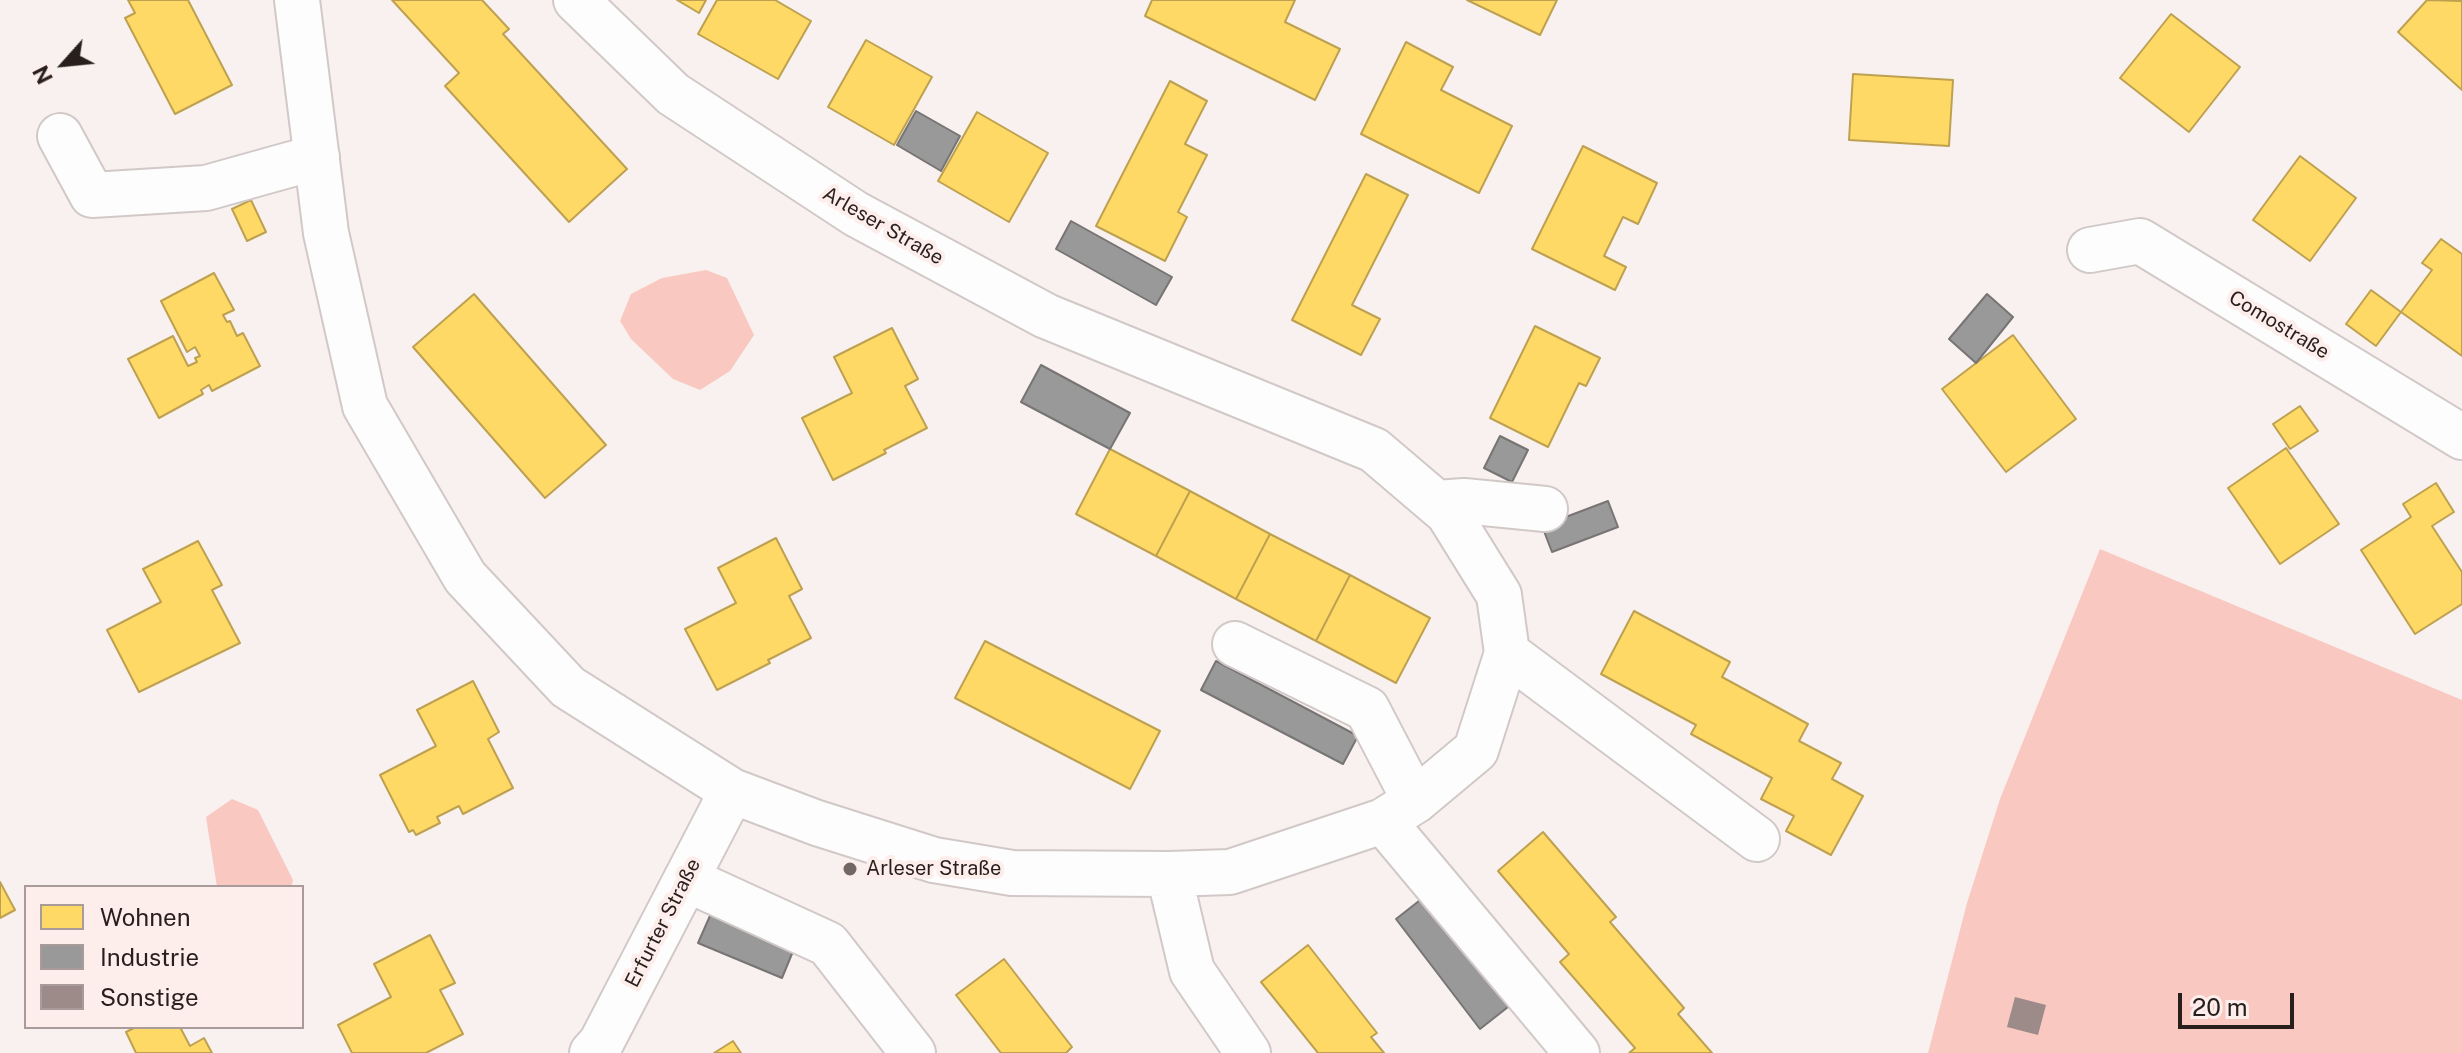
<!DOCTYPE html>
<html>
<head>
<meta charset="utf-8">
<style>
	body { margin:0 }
	#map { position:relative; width:2462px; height:1053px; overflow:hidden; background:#f9f1ef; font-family:"Public Sans",sans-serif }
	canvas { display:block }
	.legend { position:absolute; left:24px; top:885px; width:280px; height:144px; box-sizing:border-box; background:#fdeeeb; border:2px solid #a89b99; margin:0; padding:10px 14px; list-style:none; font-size:24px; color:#281f1d }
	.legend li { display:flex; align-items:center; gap:16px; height:40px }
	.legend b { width:40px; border:2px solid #a89b99 }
	.north { position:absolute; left:24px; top:24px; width:80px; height:80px; -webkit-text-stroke:6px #fdeeeb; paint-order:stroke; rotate:243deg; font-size:22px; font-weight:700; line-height:32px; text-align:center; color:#281f1d }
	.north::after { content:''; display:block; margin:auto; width:28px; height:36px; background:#281f1d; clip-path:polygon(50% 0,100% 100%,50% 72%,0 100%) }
	.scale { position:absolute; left:2178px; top:993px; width:116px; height:36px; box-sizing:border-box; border:4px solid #281f1d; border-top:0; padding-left:10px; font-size:24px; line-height:28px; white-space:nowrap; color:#281f1d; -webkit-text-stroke:6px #fdeeeb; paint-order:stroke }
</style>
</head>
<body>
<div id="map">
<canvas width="2462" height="1053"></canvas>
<ul class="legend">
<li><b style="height:22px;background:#ffd966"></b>Wohnen</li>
<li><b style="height:22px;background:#999"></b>Industrie</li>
<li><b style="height:22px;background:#9c8b88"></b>Sonstige</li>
</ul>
<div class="north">N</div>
<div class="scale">20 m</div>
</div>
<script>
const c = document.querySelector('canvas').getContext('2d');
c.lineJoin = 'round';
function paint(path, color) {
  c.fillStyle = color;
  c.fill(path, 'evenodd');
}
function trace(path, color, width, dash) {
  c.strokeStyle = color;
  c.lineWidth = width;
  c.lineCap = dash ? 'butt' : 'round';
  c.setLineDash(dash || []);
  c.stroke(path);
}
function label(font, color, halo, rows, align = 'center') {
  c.font = font + ' "Public Sans",sans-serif';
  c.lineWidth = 8;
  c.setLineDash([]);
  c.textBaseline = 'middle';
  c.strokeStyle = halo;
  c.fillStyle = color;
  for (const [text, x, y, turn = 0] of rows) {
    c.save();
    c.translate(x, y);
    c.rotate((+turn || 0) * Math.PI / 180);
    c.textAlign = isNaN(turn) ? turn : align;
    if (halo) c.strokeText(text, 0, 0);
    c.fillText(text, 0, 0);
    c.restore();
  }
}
const green = new Path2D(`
	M706,270L727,278L754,335L730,371L700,390L673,379L631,339L620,321L631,294L662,278Z
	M2100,549L2462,700V1053H1928L1967,903L2000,799Z
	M232,799L258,810L293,880L291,887H217L206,817Z`);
const homes = new Path2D(`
	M128,0H188L232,85L175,114L125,18L135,13Z
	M392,0H482L509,29L503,34L627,169L569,222L445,86L459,73Z
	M677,0H706L699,13Z
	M717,0H775L811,21L778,79L698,34Z
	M1152,0H1295L1285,22L1340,49L1315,100L1145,16Z
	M1467,0H1557L1540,35Z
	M2427,0L2462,1V90L2398,32Z
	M2171,14L2240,67L2189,132L2120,78Z
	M866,40L932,77L894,145L828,107Z
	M1406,42L1453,67L1441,90L1512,126L1479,193L1361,134Z
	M1853,74L1953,80L1949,146L1849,140Z
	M1170,81L1207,101L1185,144L1207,155L1178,212L1187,217L1165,261L1096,226Z
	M977,112L1048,153L1009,222L938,181Z
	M1583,146L1657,183L1638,224L1623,217L1604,256L1626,267L1615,290L1532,249Z
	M2300,156L2356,198L2310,261L2253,220Z
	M1366,174L1408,195L1352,305L1380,319L1361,355L1292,320Z
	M251,200L266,232L247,241L232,209Z
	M2441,239L2462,254V356L2401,312L2432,270L2422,263Z
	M214,273L234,310L223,315L227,322L230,321L237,336L243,333L260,366L212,391L209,385L201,390L203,394L159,418L128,359L173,336L188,366L197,362L195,358L200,356L195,347L187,352L161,301Z
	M2371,290L2401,312L2376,346L2346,324Z
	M474,294L606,445L545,498L413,347Z
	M1535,326L1600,358L1586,386L1579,383L1548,447L1490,418Z
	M892,328L918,379L905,386L927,428L884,450L886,453L833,480L802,418L852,393L834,357Z
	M2013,335L2076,419L2006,472L1942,389Z
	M2300,406L2318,431L2290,449L2273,424Z
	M2286,448L2339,524L2280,564L2228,488Z
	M1110,449L1190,491L1156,556L1076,514Z
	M2436,483L2454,512L2432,526L2462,572V604L2415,634L2361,550L2411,517L2403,504Z
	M1190,491L1270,534L1236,599L1156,556Z
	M1270,534L1350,575L1316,641L1236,599Z
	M776,538L802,589L789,596L811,638L768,660L770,663L717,690L685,629L736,603L718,568Z
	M198,541L222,585L212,590L240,643L139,692L107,630L161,602L143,569Z
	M1350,575L1430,618L1396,683L1316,641Z
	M1634,611L1730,662L1722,677L1808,724L1799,741L1841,763L1832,779L1863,796L1831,855L1786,831L1794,816L1761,799L1772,778L1691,734L1696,725L1601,674Z
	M985,641L1160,731L1130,789L955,698Z
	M473,681L499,732L488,739L513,788L463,814L459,806L437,817L440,823L416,835L413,830L409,832L380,775L436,746L417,710Z
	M1543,832L1616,917L1610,922L1684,1008L1678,1014L1712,1053H1629L1635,1048L1560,962L1569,954L1498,871Z
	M0,882L15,910L0,918Z
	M430,935L455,983L440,990L463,1034L426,1053H352L338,1025L391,997L374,964Z
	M1308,945L1377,1033L1371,1037L1384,1053H1318L1261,982Z
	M1004,959L1072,1047L1066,1053H1001L956,995Z
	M136,1027H180L190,1046L204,1038L212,1053H136L126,1032Z
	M733,1041L741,1053H714Z`);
const industry = new Path2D(`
	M916,111L960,136L941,171L897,145Z
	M1071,221L1172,277L1156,305L1056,249Z
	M1987,294L2013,317L1976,363L1949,339Z
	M1041,365L1130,413L1110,449L1021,402Z
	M1500,436L1528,450L1512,482L1484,468Z
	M1608,501L1618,527L1552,552L1542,526Z
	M1216,661L1358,736L1343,764L1201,690Z
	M1424,897L1508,1007L1480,1029L1396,919Z
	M713,909L796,944L782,978L698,943Z`);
const building = new Path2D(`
	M2015,997L2046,1005L2038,1035L2007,1027Z`);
const minor = new Path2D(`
	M297,0L326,233L365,406L465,577L568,687L732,791L817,823L934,860L1012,873L1169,874L1230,872L1383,821L1415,801L1476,750L1507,653L1499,595L1448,513L1374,450L1046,316L856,214L673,94L576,0
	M60,136L92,195L206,188L317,157
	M2090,250L2140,241L2462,437
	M1437,503L1464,501L1545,509
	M1235,644L1367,709L1415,801
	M1507,653L1757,839
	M1383,821L1577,1053
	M1169,874L1192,971L1248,1053
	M686,879L828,944L913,1053
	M592,1053L601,1043L732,791`);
const markers = [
	[850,869,8,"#716866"]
];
const streetNames = [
	["Arleser Straße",883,226,30],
	["Comostraße",2279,325,31],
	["Erfurter Straße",663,923,-63]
];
const poiNames = [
	["Arleser Straße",866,869]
];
paint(green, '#f9c8c0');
paint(homes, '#ffd966');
trace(homes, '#bea150', 2);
paint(industry, '#999');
trace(industry, '#777474', 2);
paint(building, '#9c8b88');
trace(minor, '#d1c9c7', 48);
trace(minor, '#fefdfd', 44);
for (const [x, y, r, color] of markers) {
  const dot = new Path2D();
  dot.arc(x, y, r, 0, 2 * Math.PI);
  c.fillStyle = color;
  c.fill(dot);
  trace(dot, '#fdeeeb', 3);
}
label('20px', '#281f1d', '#fdeeeb', streetNames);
label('20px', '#281f1d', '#fdeeeb', poiNames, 'left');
</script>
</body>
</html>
